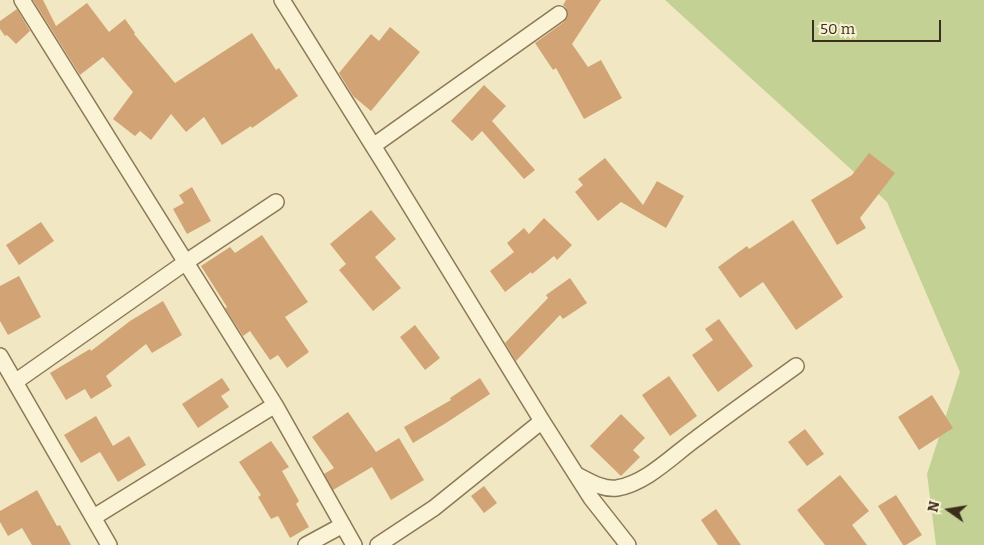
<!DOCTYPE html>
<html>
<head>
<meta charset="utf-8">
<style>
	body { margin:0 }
	#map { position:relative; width:984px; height:545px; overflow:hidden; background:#f1e7c2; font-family:Bitter,serif }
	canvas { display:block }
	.north { position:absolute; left:924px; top:485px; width:50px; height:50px; -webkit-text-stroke:4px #f8f0d2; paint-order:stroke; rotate:283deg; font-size:14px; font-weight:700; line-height:20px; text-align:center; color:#3c2e1d }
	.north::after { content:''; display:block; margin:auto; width:18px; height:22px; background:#3c2e1d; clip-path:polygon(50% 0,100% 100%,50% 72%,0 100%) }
	.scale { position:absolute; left:812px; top:20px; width:129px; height:22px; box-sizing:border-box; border:2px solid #3c2e1d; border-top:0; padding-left:6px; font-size:15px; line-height:18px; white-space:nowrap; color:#3c2e1d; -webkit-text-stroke:4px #f8f0d2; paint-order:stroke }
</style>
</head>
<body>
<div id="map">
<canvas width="984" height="545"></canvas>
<div class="north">N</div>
<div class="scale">50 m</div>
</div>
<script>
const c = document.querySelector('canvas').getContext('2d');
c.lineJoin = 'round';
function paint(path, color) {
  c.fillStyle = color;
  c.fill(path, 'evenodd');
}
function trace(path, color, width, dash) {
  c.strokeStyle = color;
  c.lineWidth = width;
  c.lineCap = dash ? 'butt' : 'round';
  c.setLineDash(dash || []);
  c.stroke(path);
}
const green = new Path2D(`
	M665,0H984V545H936L927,474L960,372L887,202Z`);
const building = new Path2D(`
	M33,0H43L56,26L87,3L109,32L125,19L135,33L134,34L175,83L252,33L276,70L279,68L298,96L252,128L251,126L222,145L204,117L186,132L171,114L151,140L140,131L135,136L113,119L133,92L103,57L80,75Z
	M566,0H601L572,44L588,67L601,60L622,98L584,119L556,68L553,70L535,43L564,22L567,18L568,13L566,8L563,5Z
	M17,9L30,31L16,44L7,35L5,36L0,29V21Z
	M390,27L420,52L371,111L353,96L339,73L371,34L379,41Z
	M484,85L506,106L492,121L535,170L524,179L482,131L472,141L451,121Z
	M869,153L895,173L860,218L866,228L837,245L811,200L852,175Z
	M605,158L643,205L657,181L684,196L666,228L621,202L598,221L575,192L583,185L578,179Z
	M192,187L211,221L187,234L173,209L184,203L179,195Z
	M371,210L396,239L375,257L401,288L373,311L339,270L346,264L330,244Z
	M544,218L572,245L557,260L554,256L532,274L531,272L505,292L490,271L514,252L507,243L524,228L529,234Z
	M793,220L843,297L796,330L763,282L740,298L718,267L747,246L749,249Z
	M41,222L54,241L19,265L6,245Z
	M262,235L308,302L285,317L309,352L287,368L278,355L270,360L250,331L243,336L225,308L227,307L201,266L230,247L235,253Z
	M19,276L41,317L8,335L0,321V286Z
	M570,278L587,303L563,319L560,315L516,361L505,343L548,298L546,295Z
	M163,301L182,335L152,353L146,344L106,376L112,386L91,399L85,389L66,400L50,373L90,349L91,351L130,321Z
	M719,319L753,366L718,392L692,355L713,340L705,329Z
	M415,325L440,358L425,370L400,337Z
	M669,376L697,416L670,436L642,395Z
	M222,378L230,390L221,396L229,407L198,428L182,404Z
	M480,378L490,394L446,423L413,443L404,427L451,400L450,398Z
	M932,395L953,428L919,450L898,417Z
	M348,412L376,452L399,438L424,480L391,500L372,467L333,490L324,474L334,468L312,437Z
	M621,414L645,438L633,450L640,457L621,476L590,446Z
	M96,416L113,446L129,436L146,465L118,482L100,452L81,463L64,435Z
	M805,429L824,454L807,466L788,442Z
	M271,441L289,467L282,471L299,501L296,504L309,527L290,538L278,516L271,519L258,497L261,495L239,462Z
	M840,475L869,511L852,525L867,545H825L797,510Z
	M484,486L497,503L484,513L471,496Z
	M37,490L57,526L60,525L71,545H32L22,528L8,536L0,522V511Z
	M896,495L922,535L906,545H903L878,506Z
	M716,509L741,545H718L701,520Z`);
const minor = new Path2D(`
	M22,0L275,405L354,545
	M282,0L385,165L542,421L591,498L628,545
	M373,146L559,14
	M0,356L109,545
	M15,382L186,262L276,202
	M577,475C589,481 603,490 617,488C647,483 673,455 697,438C730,413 763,390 796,366
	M94,517L275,405
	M306,545L343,525
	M378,545L434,508L542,421`);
paint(green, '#c4d195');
paint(building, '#d2a475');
trace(minor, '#8d7958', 18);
trace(minor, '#fbf3d6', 15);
</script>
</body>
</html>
